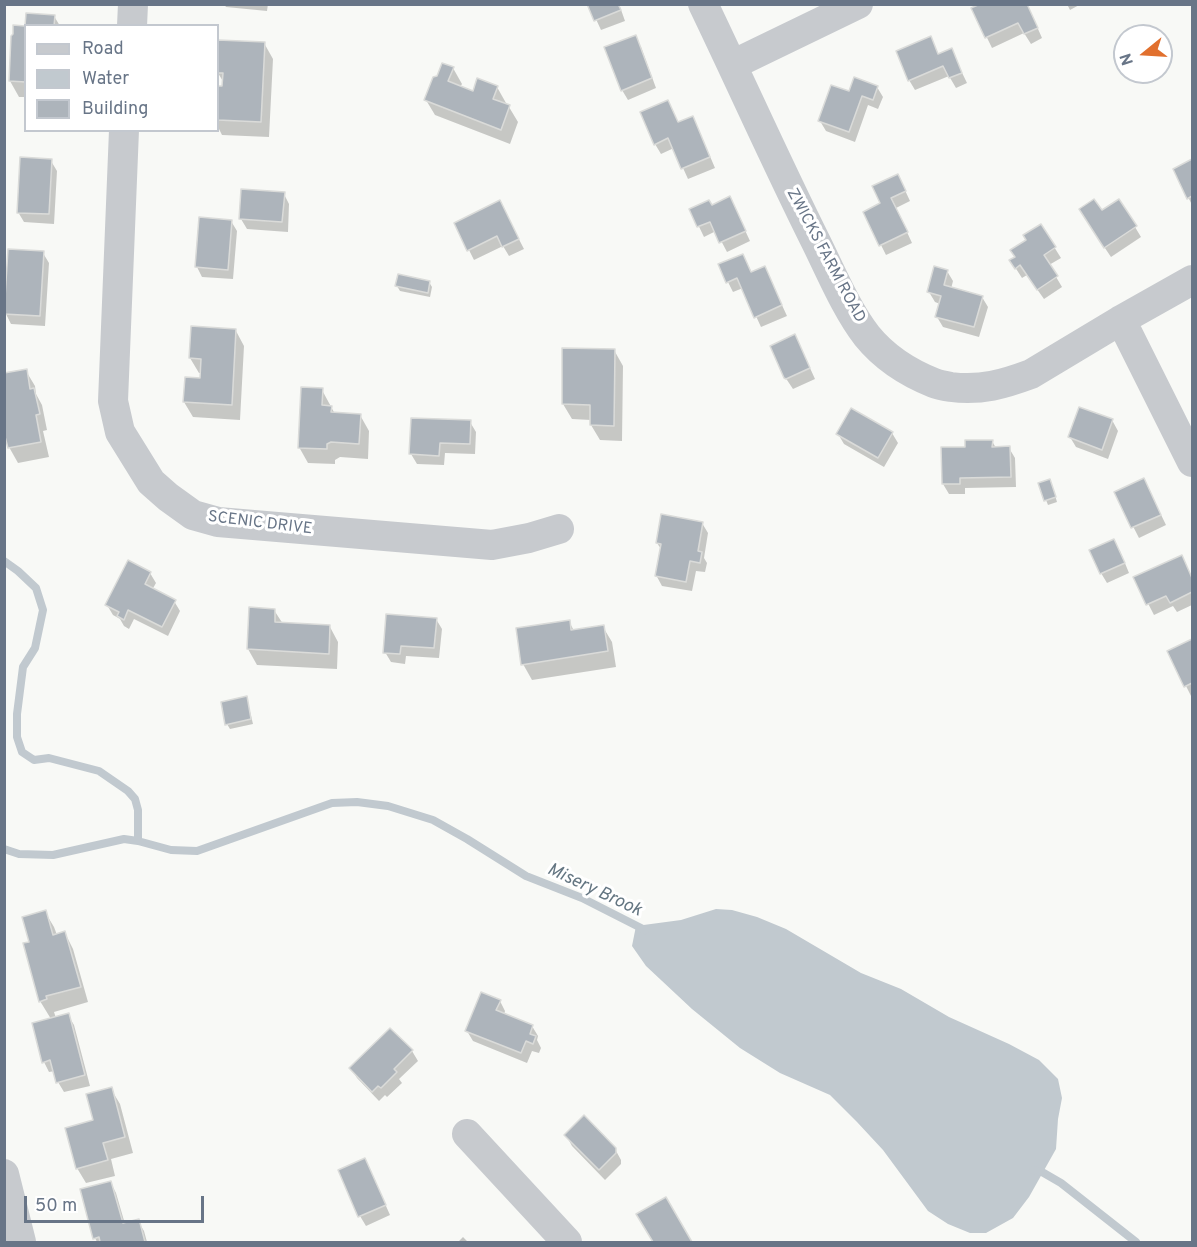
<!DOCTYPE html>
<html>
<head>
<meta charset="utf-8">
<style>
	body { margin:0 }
	#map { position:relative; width:1197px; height:1247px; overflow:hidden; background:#f8f9f6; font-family:Overpass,sans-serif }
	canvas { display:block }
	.frame { position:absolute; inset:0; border:6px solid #687587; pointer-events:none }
	.legend { position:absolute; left:24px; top:24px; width:195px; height:108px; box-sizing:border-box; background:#fff; border:2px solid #c3c8cf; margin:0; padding:8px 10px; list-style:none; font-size:18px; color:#687587 }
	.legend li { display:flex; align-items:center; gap:12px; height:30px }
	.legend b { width:30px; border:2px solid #c3c8cf }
	.north { position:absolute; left:1113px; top:24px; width:60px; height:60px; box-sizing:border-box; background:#fff; border:2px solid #c3c8cf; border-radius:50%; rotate:252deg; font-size:16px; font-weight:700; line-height:24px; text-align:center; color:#687587 }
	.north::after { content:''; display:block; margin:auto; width:21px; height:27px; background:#e1702e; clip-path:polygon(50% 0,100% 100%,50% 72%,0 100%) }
	.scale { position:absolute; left:24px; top:1196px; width:180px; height:27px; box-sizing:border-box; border:3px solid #687587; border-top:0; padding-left:8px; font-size:18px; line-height:21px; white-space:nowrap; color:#687587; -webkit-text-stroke:4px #fff; paint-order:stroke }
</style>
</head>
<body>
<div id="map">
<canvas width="1197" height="1247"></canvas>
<div class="frame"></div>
<ul class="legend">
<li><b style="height:8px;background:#c7cace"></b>Road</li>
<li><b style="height:16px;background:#c1c9cf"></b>Water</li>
<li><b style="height:16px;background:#adb4bb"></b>Building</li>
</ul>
<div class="north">N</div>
<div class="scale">50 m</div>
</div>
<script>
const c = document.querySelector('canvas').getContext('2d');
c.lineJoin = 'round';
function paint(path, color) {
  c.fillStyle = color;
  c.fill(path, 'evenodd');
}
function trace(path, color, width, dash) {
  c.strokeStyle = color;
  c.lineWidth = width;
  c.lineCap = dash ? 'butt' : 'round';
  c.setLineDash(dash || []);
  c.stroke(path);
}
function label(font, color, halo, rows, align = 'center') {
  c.font = font + ' Overpass,sans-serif';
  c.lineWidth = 6;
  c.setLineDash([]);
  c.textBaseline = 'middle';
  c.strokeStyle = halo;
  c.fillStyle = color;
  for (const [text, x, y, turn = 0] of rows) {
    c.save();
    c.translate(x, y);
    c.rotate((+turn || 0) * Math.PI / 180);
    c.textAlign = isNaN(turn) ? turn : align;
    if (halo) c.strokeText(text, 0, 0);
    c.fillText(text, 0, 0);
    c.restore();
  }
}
const water = new Path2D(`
	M716,909L732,910L757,917L786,929L861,973L901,989L949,1017L1009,1044L1039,1060L1058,1079L1062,1098L1058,1119L1056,1149L1029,1197L1013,1218L986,1233H970L948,1224L928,1211L883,1150L857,1122L830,1095L780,1073L740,1048L692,1009L646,966L632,946L636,926L681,920Z`);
const shadow = new Path2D(`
	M224,4H268L267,11L226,7Z
	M589,4H619L625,21L601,30Z
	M1027,4L1042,38L1031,44L1024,33L992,48L973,9Z
	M1067,4H1081L1070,10Z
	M54,16L60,26H27Z
	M26,28V97H19L10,81Z
	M635,37L641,47L656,88L628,100L622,90Z
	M930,38L939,56L951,50L967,83L956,88L949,76L915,90L909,80Z
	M264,43L273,59L269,137L222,135L218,127V88H224V83L218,73Z
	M453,68L462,84L460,87L473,93L497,87L506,103L505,105L509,107L518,122L510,144L435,115L426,100Z
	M877,87L883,97L878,109L868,105L855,142L826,131L820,121L850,93Z
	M668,101L678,123L698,128L715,168L688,179L674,148L661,154L655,144Z
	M51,161L57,171L54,224L24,222L18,212Z
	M1192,161V205L1175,170Z
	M903,186L910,201L896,208L912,243L886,255L881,245L882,204Z
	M284,194L289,204L288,232L247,229L241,219Z
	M730,198L750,241L727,252L716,231L704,237L691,210L711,206Z
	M505,212L524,249L509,256L503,246L474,260L469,250Z
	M1101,212L1135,227L1141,237L1111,257L1086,220Z
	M231,221L237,231L233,279L202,277L197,267Z
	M1041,226L1061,258L1049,265L1062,287L1044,299L1027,275L1022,278L1011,261L1016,257L1028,240Z
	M43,253L49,263L45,326L11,324L6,314Z
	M743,255L752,273L765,268L787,316L761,327L743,288L733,292L728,282Z
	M947,271L953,281L951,289L982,297L988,307L979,337L943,327L937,317L940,304L935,302L929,292Z
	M429,282L432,287L430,297L400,291L397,286Z
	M236,331L244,346L240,420L193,417L184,402L201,380L202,373H199L190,358Z
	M800,346L815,379L793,389L785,377Z
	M614,350L623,366L622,441L600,440L591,425V420L572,419L563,404Z
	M26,371L35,386L36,394L42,405L47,430L43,431L49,457L18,463L9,447Z
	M322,390L335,414L360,415L369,431L368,459L340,457L335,460V464L308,463L299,447Z
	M1112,420L1118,431L1108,459L1076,447L1070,437Z
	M470,422L476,432L475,454L445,453L444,465L417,464L411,454Z
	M892,433L898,443L884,467L844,444L838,434Z
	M992,441L996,448H1009L1015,458L1016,487L965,488V494H949L943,484L966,449Z
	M1052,485L1057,502L1048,505L1046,500Z
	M1149,490L1166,525L1139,538L1116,493Z
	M702,523L708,533L704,558L707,563L705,572L696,571L692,591L662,586L656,575L661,549L657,543Z
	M1120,551L1129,573L1107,583L1101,573Z
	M1187,567L1192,579V605L1177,612L1173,606L1154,615L1135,578Z
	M150,573L156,583L152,590L174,601L180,611L168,636L134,619L129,629L124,626L120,619L113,615L107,605Z
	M274,610L283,624L330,627L338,642L337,669L257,665L248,649Z
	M436,619L442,629L439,658L406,656L405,664L391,662L385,652Z
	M569,621L574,631L603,627L612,642L616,667L532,680L523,664Z
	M1192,641V695L1191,696L1169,652Z
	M246,698L248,703L253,724L230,729L227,724Z
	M45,912L54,927L57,935L65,933L73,949L88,1002L54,1012L56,1018L68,1015L74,1025L90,1086L64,1092L58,1082L55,1071L49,1072L44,1062L51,1019L40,1001L30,943Z
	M500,1001L505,1011L504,1015L532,1026L538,1036L537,1040L541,1048L539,1053L532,1051L527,1063L473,1041L467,1031Z
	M390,1030L412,1051L418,1061L399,1079L402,1083L387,1097L385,1095L379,1101L357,1078L351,1068Z
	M111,1089L120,1104L133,1153L111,1159L115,1176L86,1183L77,1168L95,1121Z
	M566,1135L615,1149L621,1160V1164L605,1180L572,1146Z
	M370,1170L390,1215L366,1226L360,1216Z
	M111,1183L116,1193L125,1224L138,1221L144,1231L147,1242H97L95,1238Z
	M463,1237L468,1242H458Z`);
const stream = new Path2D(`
	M4,561L18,571L36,588L43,610L35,648L23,667L17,714V737L22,752L34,760L49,758L99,771L128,791L135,799L138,810V841
	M4,849L19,854L53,855L124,839L138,841L171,850L197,851L332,803L357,802L388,806L433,820L467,839L526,876L582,898L645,930
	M1033,1170L1042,1172L1061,1183L1136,1242`);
const building = new Path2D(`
	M587,4H618L621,10L594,21Z
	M980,4H1027L1038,28L1024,34L1018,23L985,38L971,8Z
	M26,13L55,15L54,26H26V82L9,81L11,36L13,34V25L25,26Z
	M636,35L652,78L621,91L604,47Z
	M931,36L938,54L952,48L962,73L949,78L943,66L908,81L896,51Z
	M218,40L265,42L261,122L218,120V86H222L223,73H218Z
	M442,63L454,67L448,81L473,91L477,78L498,86L493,99L510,105L501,130L424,100L433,77L437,76Z
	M854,77L878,86L873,100L862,96L849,132L818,121L831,85L849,91Z
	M668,100L678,122L693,116L710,157L681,169L668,138L654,145L640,112Z
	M20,157L52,159L49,214L17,213Z
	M1192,159V196L1187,199L1173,169Z
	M898,174L906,191L891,198L908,232L879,246L863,212L880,203L872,186Z
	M241,189L285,192L282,222L239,219Z
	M730,196L746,231L719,243L710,222L697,227L689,209L709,200L712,205Z
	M1094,199L1102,210L1119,199L1137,226L1104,248L1079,209Z
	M500,200L519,239L502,247L497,236L467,251L454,223Z
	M199,217L232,220L228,270L195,267Z
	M1041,224L1056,247L1044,255L1058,276L1037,290L1020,265L1015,269L1009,260L1015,257L1010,250L1026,240L1023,235Z
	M8,249L44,251L40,316L4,314Z
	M743,254L751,272L765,266L782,305L754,318L737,278L726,283L718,264Z
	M934,266L948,270L944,285L983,296L974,327L935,317L941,296L927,292Z
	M398,274L430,281L428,293L395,286Z
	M191,326L236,329L232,405L183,402L185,377L200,378L201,359L189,358Z
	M795,334L810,368L786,379L784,378L770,346Z
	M562,348L615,349L614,426L590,425V405L562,404Z
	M27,369L30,389L34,388L40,414L36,415L41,442L8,448L4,433V373Z
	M301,387L323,388L322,405L332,406L331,412L361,414L359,444L331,442L327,444V449L298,448Z
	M1079,407L1113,419L1102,450L1068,437Z
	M851,408L893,432L878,458L836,434Z
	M411,418L471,420L470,444L440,443L439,456L409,454Z
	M965,440H993L992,447L1010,446L1011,477L960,478V484H942L941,447H965Z
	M1144,478L1161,515L1131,528L1114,492Z
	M1050,479L1056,497L1044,501L1038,483Z
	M661,514L703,522L698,551L702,552L700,563L690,561L686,582L655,576L661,544L656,543Z
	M1114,539L1125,563L1100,574L1089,550Z
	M1182,555L1192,578V592L1170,603L1166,596L1146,605L1133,577Z
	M128,560L151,572L145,584L176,600L162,627L128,610L124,620L117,616L119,612L105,605Z
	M249,607L275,609V622L330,625L329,654L247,649Z
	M386,614L437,618L434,648L401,646L400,654L383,653Z
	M570,620L571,630L604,625L608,651L521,665L516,628Z
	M1192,639V683L1184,687L1167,651Z
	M247,696L251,719L225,725L221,702Z
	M46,910L53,935L65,931L81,987L46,996L47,999L39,1002L23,943L29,942L22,917Z
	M481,992L501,1000L496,1010L533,1025L530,1034L536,1036L533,1044L526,1041L521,1053L465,1031Z
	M69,1013L85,1075L56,1083L50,1060L42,1063L32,1023Z
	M390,1028L413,1050L394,1069L397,1072L381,1088L378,1086L372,1092L349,1068Z
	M112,1087L125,1137L103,1143L108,1160L76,1169L65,1128L93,1120L86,1094Z
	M584,1115L616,1148V1153L599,1170L564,1135Z
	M365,1158L386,1205L358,1217L338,1170Z
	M111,1181L123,1223L139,1219L145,1242H100L99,1237L93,1239L80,1189Z
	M666,1197L692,1242H653L636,1214Z`);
const minor = new Path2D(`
	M703,4C741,83 776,162 815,240C830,270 846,309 867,336C884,357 909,373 934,383C939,385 945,386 951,387C981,391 1004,384 1031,374L1121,320L1192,280
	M132,26L133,4
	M732,65L858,4
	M124,130L113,401L120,432L151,482L168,497L193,515L218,522L492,545L529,538L559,529
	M1121,320L1192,462
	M467,1134L567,1242
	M4,1174L21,1242`);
const streetNames = [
	["ZWICKS FARM ROAD",825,256,62],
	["SCENIC DRIVE",260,524,7]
];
const waterNames = [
	["Misery Brook",594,891,25]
];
paint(water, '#c1c9cf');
paint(shadow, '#0003');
trace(stream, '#c1c9cf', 8);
paint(building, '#adb4bb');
trace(building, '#dadbd9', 1.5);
trace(minor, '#c7cace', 30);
label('16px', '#687587', '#fff', streetNames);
label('italic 18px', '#647682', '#fff', waterNames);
</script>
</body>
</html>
